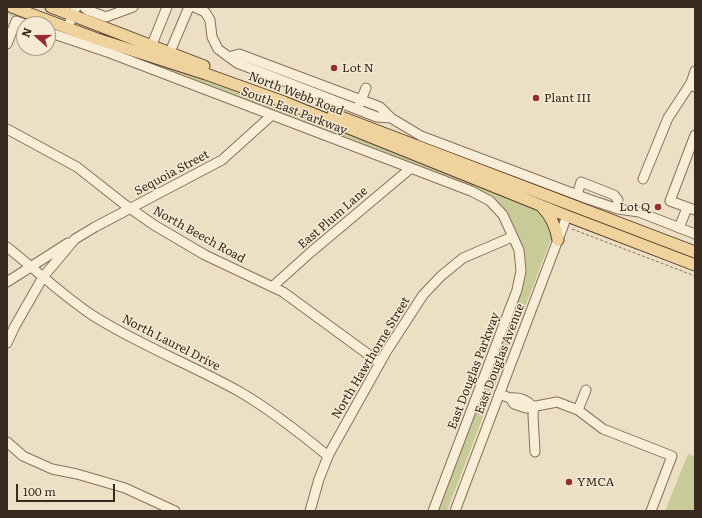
<!DOCTYPE html>
<html>
<head>
<meta charset="utf-8">
<style>
	body { margin:0 }
	#map { position:relative; width:702px; height:518px; overflow:hidden; background:#eddfc4; font-family:Literata,serif }
	canvas { display:block }
	.frame { position:absolute; inset:0; border:8px solid #382a1e; pointer-events:none }
	.north { position:absolute; left:16px; top:16px; width:40px; height:40px; box-sizing:border-box; background:#f5ead3; border:1px solid #a99d8b; border-radius:50%; rotate:291deg; font-size:11px; font-weight:700; line-height:16px; text-align:center; color:#382a1e }
	.north::after { content:''; display:block; margin:auto; width:14px; height:18px; background:#962b31; clip-path:polygon(50% 0,100% 100%,50% 72%,0 100%) }
	.scale { position:absolute; left:16px; top:484px; width:99px; height:18px; box-sizing:border-box; border:2px solid #382a1e; border-top:0; padding-left:5px; font-size:12px; line-height:14px; white-space:nowrap; color:#382a1e; -webkit-text-stroke:3px #f5ead3; paint-order:stroke }
</style>
</head>
<body>
<div id="map">
<canvas width="702" height="518"></canvas>
<div class="frame"></div>
<div class="north">N</div>
<div class="scale">100 m</div>
</div>
<script>
const c = document.querySelector('canvas').getContext('2d');
c.lineJoin = 'round';
function paint(path, color) {
  c.fillStyle = color;
  c.fill(path, 'evenodd');
}
function trace(path, color, width, dash) {
  c.strokeStyle = color;
  c.lineWidth = width;
  c.lineCap = dash ? 'butt' : 'round';
  c.setLineDash(dash || []);
  c.stroke(path);
}
function label(font, color, halo, rows, align = 'center') {
  c.font = font + ' Literata,serif';
  c.lineWidth = 3;
  c.setLineDash([]);
  c.textBaseline = 'middle';
  c.strokeStyle = halo;
  c.fillStyle = color;
  for (const [text, x, y, turn = 0] of rows) {
    c.save();
    c.translate(x, y);
    c.rotate((+turn || 0) * Math.PI / 180);
    c.textAlign = isNaN(turn) ? turn : align;
    if (halo) c.strokeText(text, 0, 0);
    c.fillText(text, 0, 0);
    c.restore();
  }
}
const green = new Path2D(`
	M7,9L47,24H33L7,14Z
	M48,24L199,76L423,162L538,210C548,216 554,227 551,239L447,511H435L523,264L490,198L48,29Z
	M688,454L695,457V511H665Z`);
const path = new Path2D(`
	M572,229L695,276`);
const minor = new Path2D(`
	M84,7L87,10L106,17L133,7
	M194,7L205,12L210,20L212,37L218,49L237,63L377,117L391,118L380,107L239,54L229,57
	M68,27L76,7
	M48,32L110,53L471,191L490,201L503,215L519,250L521,271L517,290L433,511
	M7,44L16,21L25,24
	M149,52L167,7
	M167,59L189,7
	M695,71L691,83L695,87
	M359,105L366,88
	M391,118L421,136L588,199L618,209L639,212L695,234
	M7,129L77,167L124,204L154,225L205,255L283,292L380,363
	M695,135L670,201L695,210
	M643,179L668,118L691,83
	M577,195L581,182L614,195L618,200V209
	M679,228L687,208
	M7,247C36,270 62,295 92,315C139,345 192,365 240,392C271,410 300,433 328,456
	M7,282L68,243
	M272,287L311,252L411,168
	M7,343L15,326L43,277L75,239L95,227L222,160L272,115
	M499,394L510,398L514,404L526,408L557,402L578,410L603,429L672,456L651,511
	M510,398C519,397 526,399 532,406
	M534,406L533,415L535,452
	M578,410L586,390
	M7,442L23,456L52,469L77,474L125,488L175,511
	M310,511L319,479L329,454L386,352L423,295L441,276L463,258L512,237
	M455,511L567,216`);
const major = new Path2D(`
	M12,7L97,39L206,74L284,102L567,216L695,265
	M51,7L204,66
	M333,114L695,252
	M542,207C552,217 556,227 558,240`);
const markers = [
	[334,68,4,"#962b31"],
	[536,98,4,"#962b31"],
	[658,207,4,"#962b31"],
	[569,482,4,"#962b31"]
];
const poiNames = [
	["Lot N",342,68],
	["Plant III",544,98],
	["Lot Q",650,207,"right"],
	["YMCA",577,482]
];
const streetNames = [
	["North Webb Road",296,94,21],
	["South East Parkway",294,111,21],
	["Sequoia Street",172,173,-28],
	["East Plum Lane",333,218,-41],
	["North Beech Road",199,235,29],
	["North Laurel Drive",171,343,27],
	["North Hawthorne Street",371,358,-59],
	["East Douglas Avenue",500,359,-69],
	["East Douglas Parkway",474,371,-69]
];
paint(green, '#c8cb98');
trace(minor, '#88715b', 11);
trace(major, '#563f2f', 13);
trace(path, '#88715b', 1, [3, 2]);
trace(minor, '#f8edd7', 9);
trace(major, '#f0d29c', 11);
for (const [x, y, r, color] of markers) {
  const dot = new Path2D();
  dot.arc(x, y, r, 0, 2 * Math.PI);
  c.fillStyle = color;
  c.fill(dot);
  trace(dot, '#f5ead3', 1.5);
}
label('12px', '#382a1e', '#f5ead3', poiNames, 'left');
label('12px', '#382a1e', '#f5ead3', streetNames);
</script>
</body>
</html>
